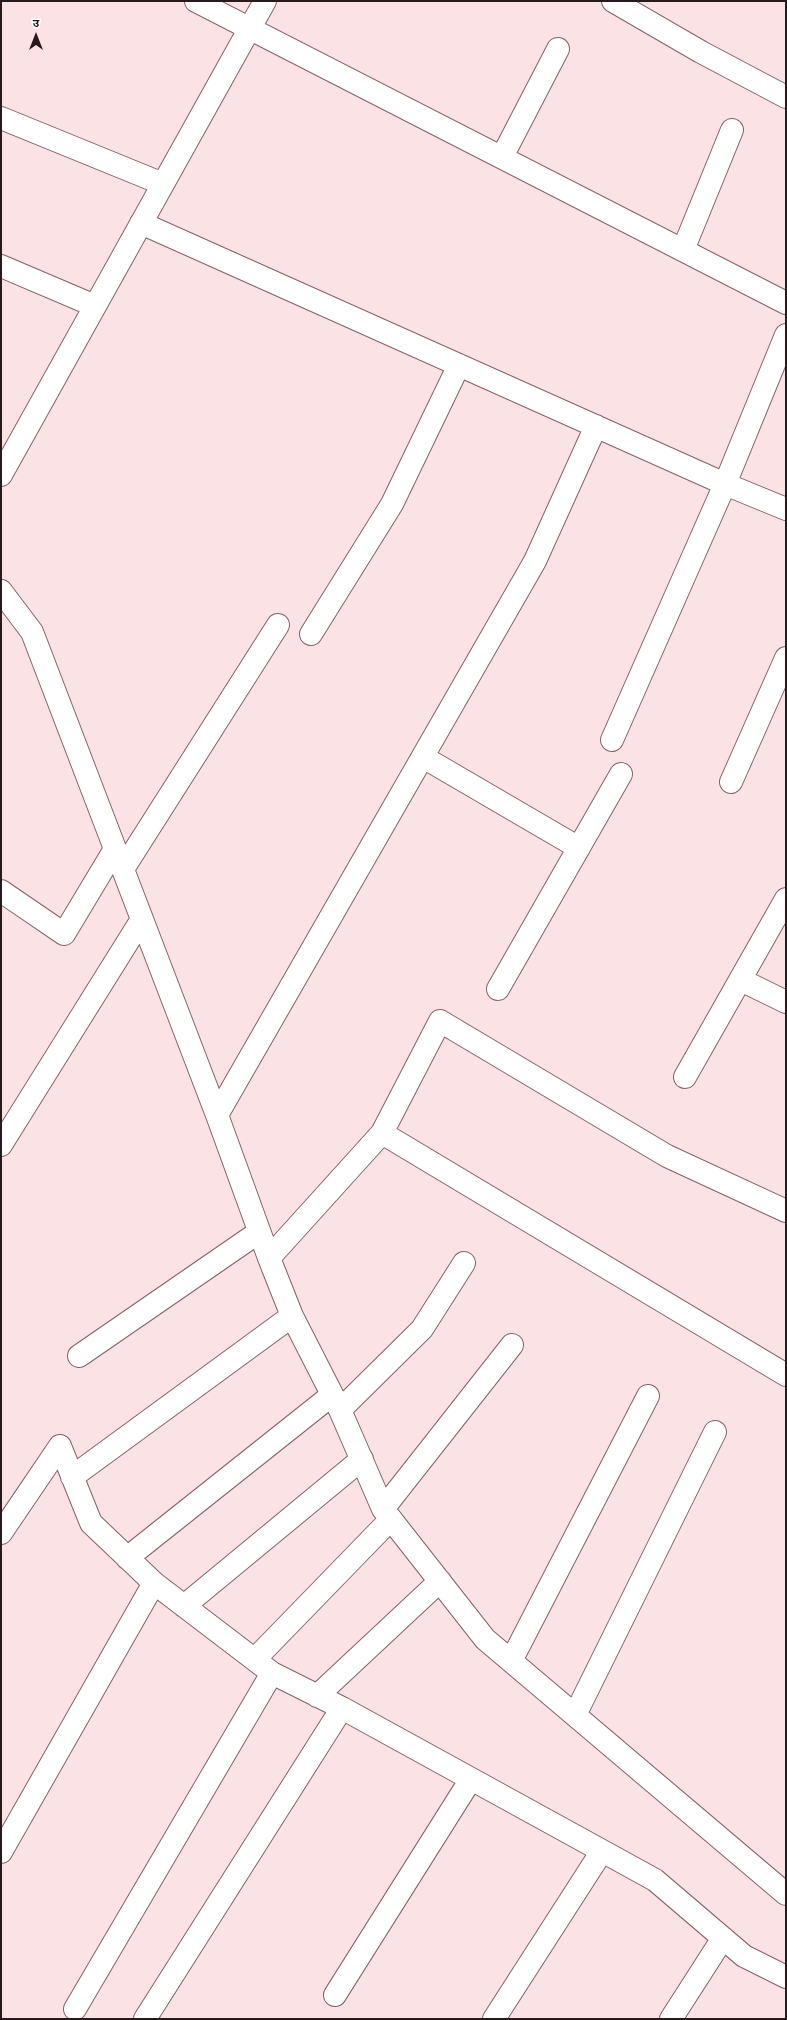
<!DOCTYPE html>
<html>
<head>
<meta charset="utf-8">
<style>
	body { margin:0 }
	#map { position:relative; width:787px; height:2020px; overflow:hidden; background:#fbe2e4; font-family:"Fira Sans","Noto Sans Devanagari",sans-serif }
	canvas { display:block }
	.frame { position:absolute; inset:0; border:2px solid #281a1c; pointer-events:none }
	.north { position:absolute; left:16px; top:16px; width:40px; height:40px; -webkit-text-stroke:3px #fff; paint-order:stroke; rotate:0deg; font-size:11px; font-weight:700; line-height:16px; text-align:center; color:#281a1c }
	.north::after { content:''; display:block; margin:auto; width:14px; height:18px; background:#281a1c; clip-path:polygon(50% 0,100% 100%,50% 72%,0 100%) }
</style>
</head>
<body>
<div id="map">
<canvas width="787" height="2020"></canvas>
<div class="frame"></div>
<div class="north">उ</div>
</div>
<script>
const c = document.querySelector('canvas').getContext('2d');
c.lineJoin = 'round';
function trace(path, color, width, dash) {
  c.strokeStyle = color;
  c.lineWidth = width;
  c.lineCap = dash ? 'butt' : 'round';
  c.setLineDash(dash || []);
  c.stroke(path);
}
const street = new Path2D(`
	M196,1L786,303
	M613,1L701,52L786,97
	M1,118L163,184
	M502,157L558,49
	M141,223L725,484L786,509
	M683,250L732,130
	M1,266L95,306
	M1,475L265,1
	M1,591L32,632L217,1115L269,1258L292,1316L340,1410L383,1509L485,1639L786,1894
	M311,634L392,504L459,365
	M612,740L725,484L786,335
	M423,757L579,848
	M731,782L786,658
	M123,869L278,625
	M1,891L64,934L115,849
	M741,980L786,1002
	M498,989L621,774
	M685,1077L786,899
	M217,1115L535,561L596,426
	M382,1133L786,1375
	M1,1145L142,919
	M269,1258L382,1133L440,1021L667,1156L786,1211
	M79,1356L259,1232
	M340,1410L422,1329L464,1263
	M60,1446L91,1523L154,1583L272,1673L342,1708L655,1880L744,1956L786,1977
	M72,1477L292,1316
	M383,1509L512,1345
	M1,1533L60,1446
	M127,1558L332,1395
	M184,1606L362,1459
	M255,1659L391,1519
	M511,1661L648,1396
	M317,1696L440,1581
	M575,1715L715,1432
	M1,1852L154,1583
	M335,1995L471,1779
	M75,2009L272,1673
	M145,2019L342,1708
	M494,2019L602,1851
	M671,2019L723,1938`);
trace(street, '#866266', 24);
trace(street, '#fff', 22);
</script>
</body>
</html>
